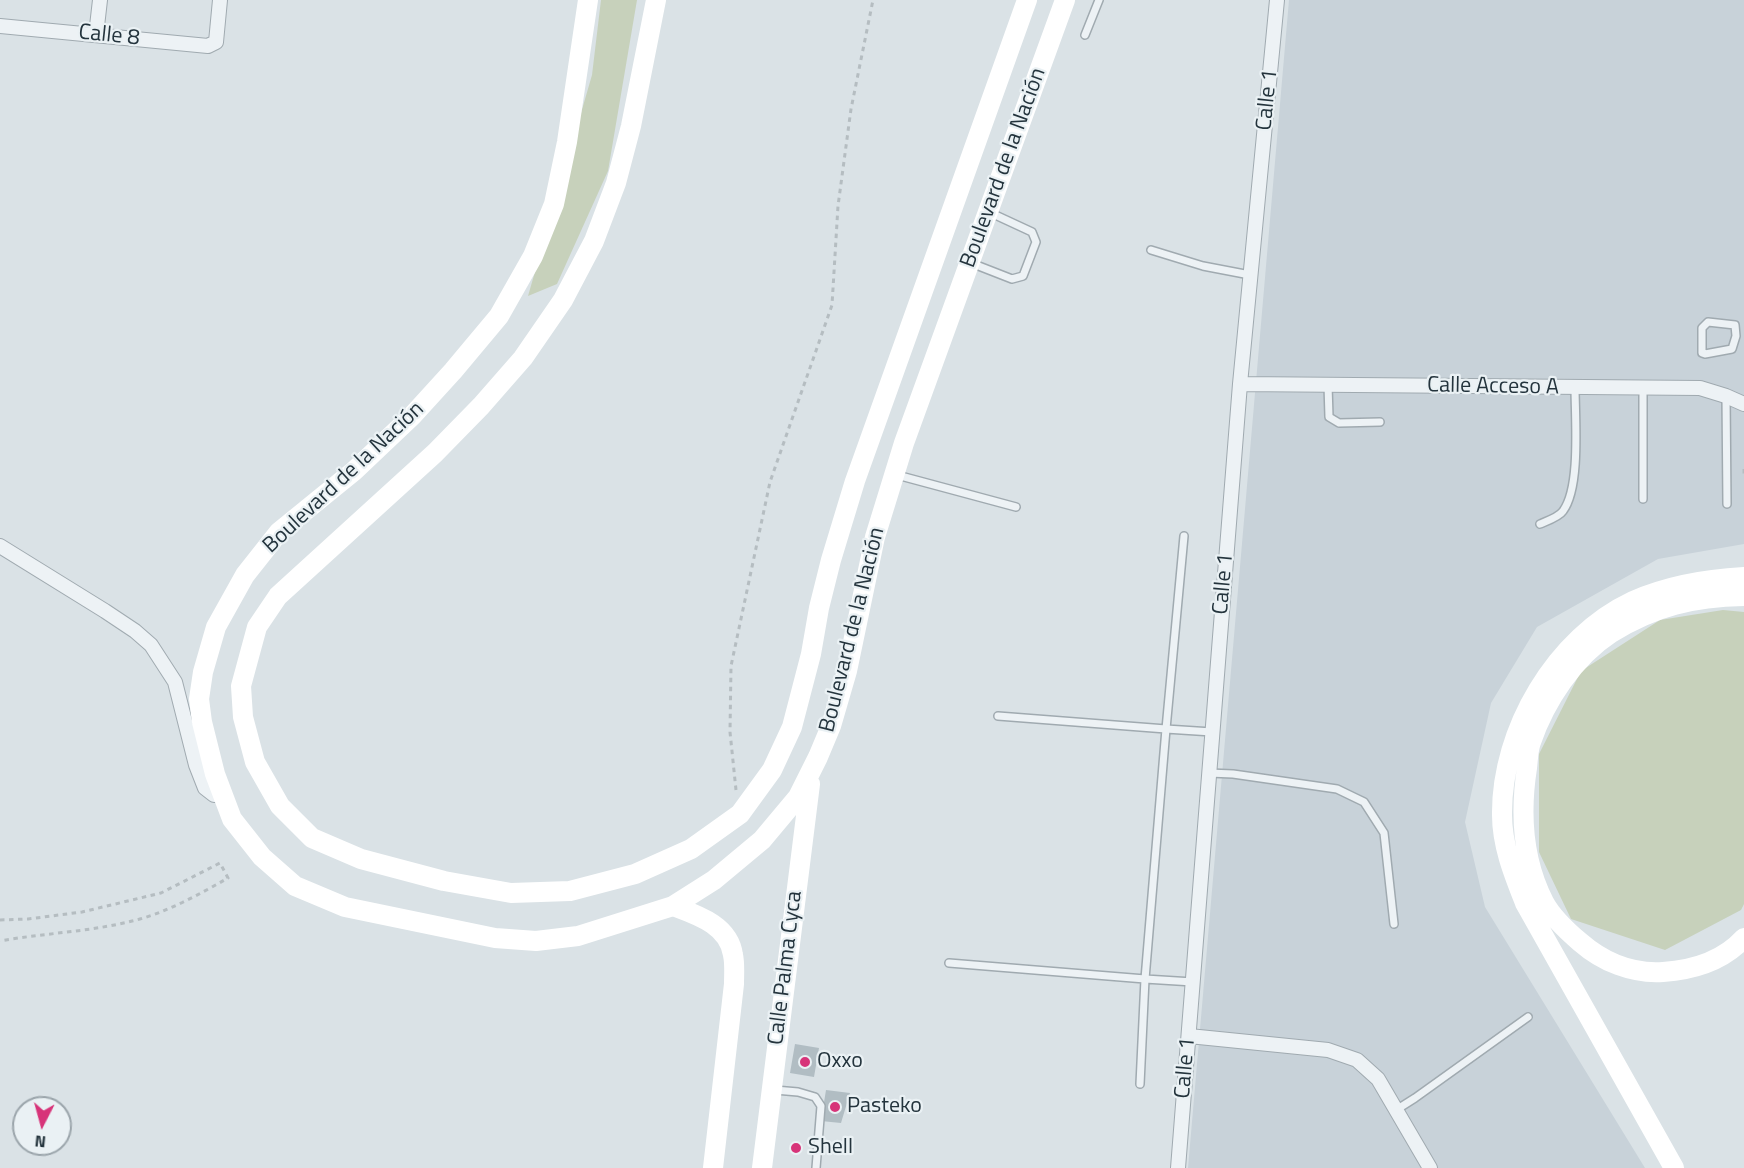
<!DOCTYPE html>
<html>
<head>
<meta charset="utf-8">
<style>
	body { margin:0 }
	#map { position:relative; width:1744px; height:1168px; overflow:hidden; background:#dae2e6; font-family:"Titillium Web",sans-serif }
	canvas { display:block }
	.north { position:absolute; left:12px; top:1096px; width:60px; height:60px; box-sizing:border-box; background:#eaf1f4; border:2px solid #9ba5ab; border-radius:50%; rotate:186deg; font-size:16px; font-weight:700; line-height:24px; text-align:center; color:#24343d }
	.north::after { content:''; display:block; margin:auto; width:21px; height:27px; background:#d73479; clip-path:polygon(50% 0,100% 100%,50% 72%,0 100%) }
</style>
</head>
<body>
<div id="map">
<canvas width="1744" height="1168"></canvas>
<div class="north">N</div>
</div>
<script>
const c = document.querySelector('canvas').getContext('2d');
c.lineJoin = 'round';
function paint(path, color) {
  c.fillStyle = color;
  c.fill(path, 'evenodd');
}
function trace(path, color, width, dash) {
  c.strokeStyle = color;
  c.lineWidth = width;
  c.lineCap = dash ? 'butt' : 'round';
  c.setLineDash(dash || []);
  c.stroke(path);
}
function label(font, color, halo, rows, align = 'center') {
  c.font = font + ' "Titillium Web",sans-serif';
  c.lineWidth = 4.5;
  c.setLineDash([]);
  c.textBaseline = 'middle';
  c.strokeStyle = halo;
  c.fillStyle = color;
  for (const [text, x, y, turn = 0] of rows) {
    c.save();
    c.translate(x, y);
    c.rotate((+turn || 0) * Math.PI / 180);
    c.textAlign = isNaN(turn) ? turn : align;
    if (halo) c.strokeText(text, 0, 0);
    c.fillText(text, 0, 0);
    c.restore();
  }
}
const built = new Path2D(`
	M1289,0H1744V544L1658,559L1537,627L1491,703L1465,822L1485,907L1645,1168H1188Z`);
const green = new Path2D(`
	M601,0H637L608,171L557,284L528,296L592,75Z
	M1723,610L1744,612V904L1741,910L1665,950L1571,919L1539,852V754L1581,671L1660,620Z`);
const building = new Path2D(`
	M795,1044L819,1048L814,1077L790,1073Z
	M826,1090L850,1093L841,1123L821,1121Z`);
const path = new Path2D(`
	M1744,469V476
	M736,790L730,732L731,666L770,482L832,305L838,206L851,109L873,0
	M0,920L28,919L82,912L161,893L220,863L228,878C200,894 164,914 132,921C89,932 44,933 0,941`);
const lane = new Path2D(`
	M1085,35L1099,0
	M1151,250L1203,266L1250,275
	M971,263L1012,279L1023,276L1036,242L1032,232L991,213
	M1708,322L1735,325L1736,336L1732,349L1705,354L1702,353V328Z
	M1328,385L1329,417L1339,423L1380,422
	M1643,388V499
	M1726,396L1727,504
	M897,475L1016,507
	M1540,524C1547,521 1559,517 1563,511C1581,487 1575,418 1575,387
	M998,716L1166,729L1184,536
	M1209,773L1233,774L1337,789L1364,802L1384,833L1394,924
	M949,963L1145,979L1140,1084
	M1193,982L1145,979L1166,729L1212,732
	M775,1090L798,1092L815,1097L821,1106L816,1168
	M1396,1110L1415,1098L1528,1017`);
const street = new Path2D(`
	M0,26L208,46L216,42L220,0
	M96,35L100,0
	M1240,384L1700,388L1726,396L1744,404
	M0,546L105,611L135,631L151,645L175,682L196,765L205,788L214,795H223
	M1189,1036L1328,1050L1357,1060L1378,1079L1430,1168
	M1178,1168L1240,384L1277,0`);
const secondary = new Path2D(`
	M588,0L567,142L554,204L533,256L499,316L453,371L412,416L354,471L279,532L245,575L216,627L203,672L199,699L202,722L215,774L232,819L262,857L295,886L345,907L495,938L536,941L578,936L673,906L714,880L762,840L798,797L818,757L831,726L847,671L875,537L904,443L1065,0
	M656,0L631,126L616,183L594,241L563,300L523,358L481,406L435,453L278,596L257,627L241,686L243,717L255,762L280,806L312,838L361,859L444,881L511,893L570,891L635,874L691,849L740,814L772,770L792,727L811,654L819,608L831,560L855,481L1027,0
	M1744,596C1694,597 1654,606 1611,633C1574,657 1545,701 1531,742C1528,750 1528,760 1527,768C1520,813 1523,861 1544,902C1552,917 1567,931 1580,942C1603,962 1632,974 1663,972C1693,970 1723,961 1744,938
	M673,906C697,915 729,925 733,955C735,964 734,974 734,984L713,1168
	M762,1168L810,784
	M1674,1168L1525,903C1514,875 1502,846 1502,815C1501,730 1556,637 1633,601C1667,586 1707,579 1744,577`);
const markers = [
	[805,1062,6,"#d73479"],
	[835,1107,6,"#d73479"],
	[796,1148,6,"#d73479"]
];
const streetNames = [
	["Calle 8",109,36,6],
	["Calle 1",1268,100,-84],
	["Boulevard de la Nación",1004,168,-70],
	["Calle Acceso A",1493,387,1],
	["Boulevard de la Nación",344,478,-43],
	["Calle 1",1224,584,-85],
	["Boulevard de la Nación",853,630,-76],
	["Calle Palma Cyca",786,968,-83],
	["Calle 1",1186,1068,-85]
];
const poiNames = [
	["Oxxo",817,1062],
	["Pasteko",847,1107],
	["Shell",808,1148]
];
paint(built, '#c8d2d9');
paint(green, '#c7d1bb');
paint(building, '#b1bdc3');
trace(lane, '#a0aab0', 10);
trace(street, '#a0aab0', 16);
trace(path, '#b5bdc1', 3, [4.5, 4.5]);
trace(lane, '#edf2f5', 7);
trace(street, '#edf2f5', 14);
trace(secondary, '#fff', 20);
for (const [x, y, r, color] of markers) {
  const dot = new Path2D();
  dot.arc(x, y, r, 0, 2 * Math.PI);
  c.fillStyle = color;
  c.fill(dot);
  trace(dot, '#eaf1f4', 2);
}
label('22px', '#24343d', '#eaf1f4', streetNames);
label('22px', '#24343d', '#eaf1f4', poiNames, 'left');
</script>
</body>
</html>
